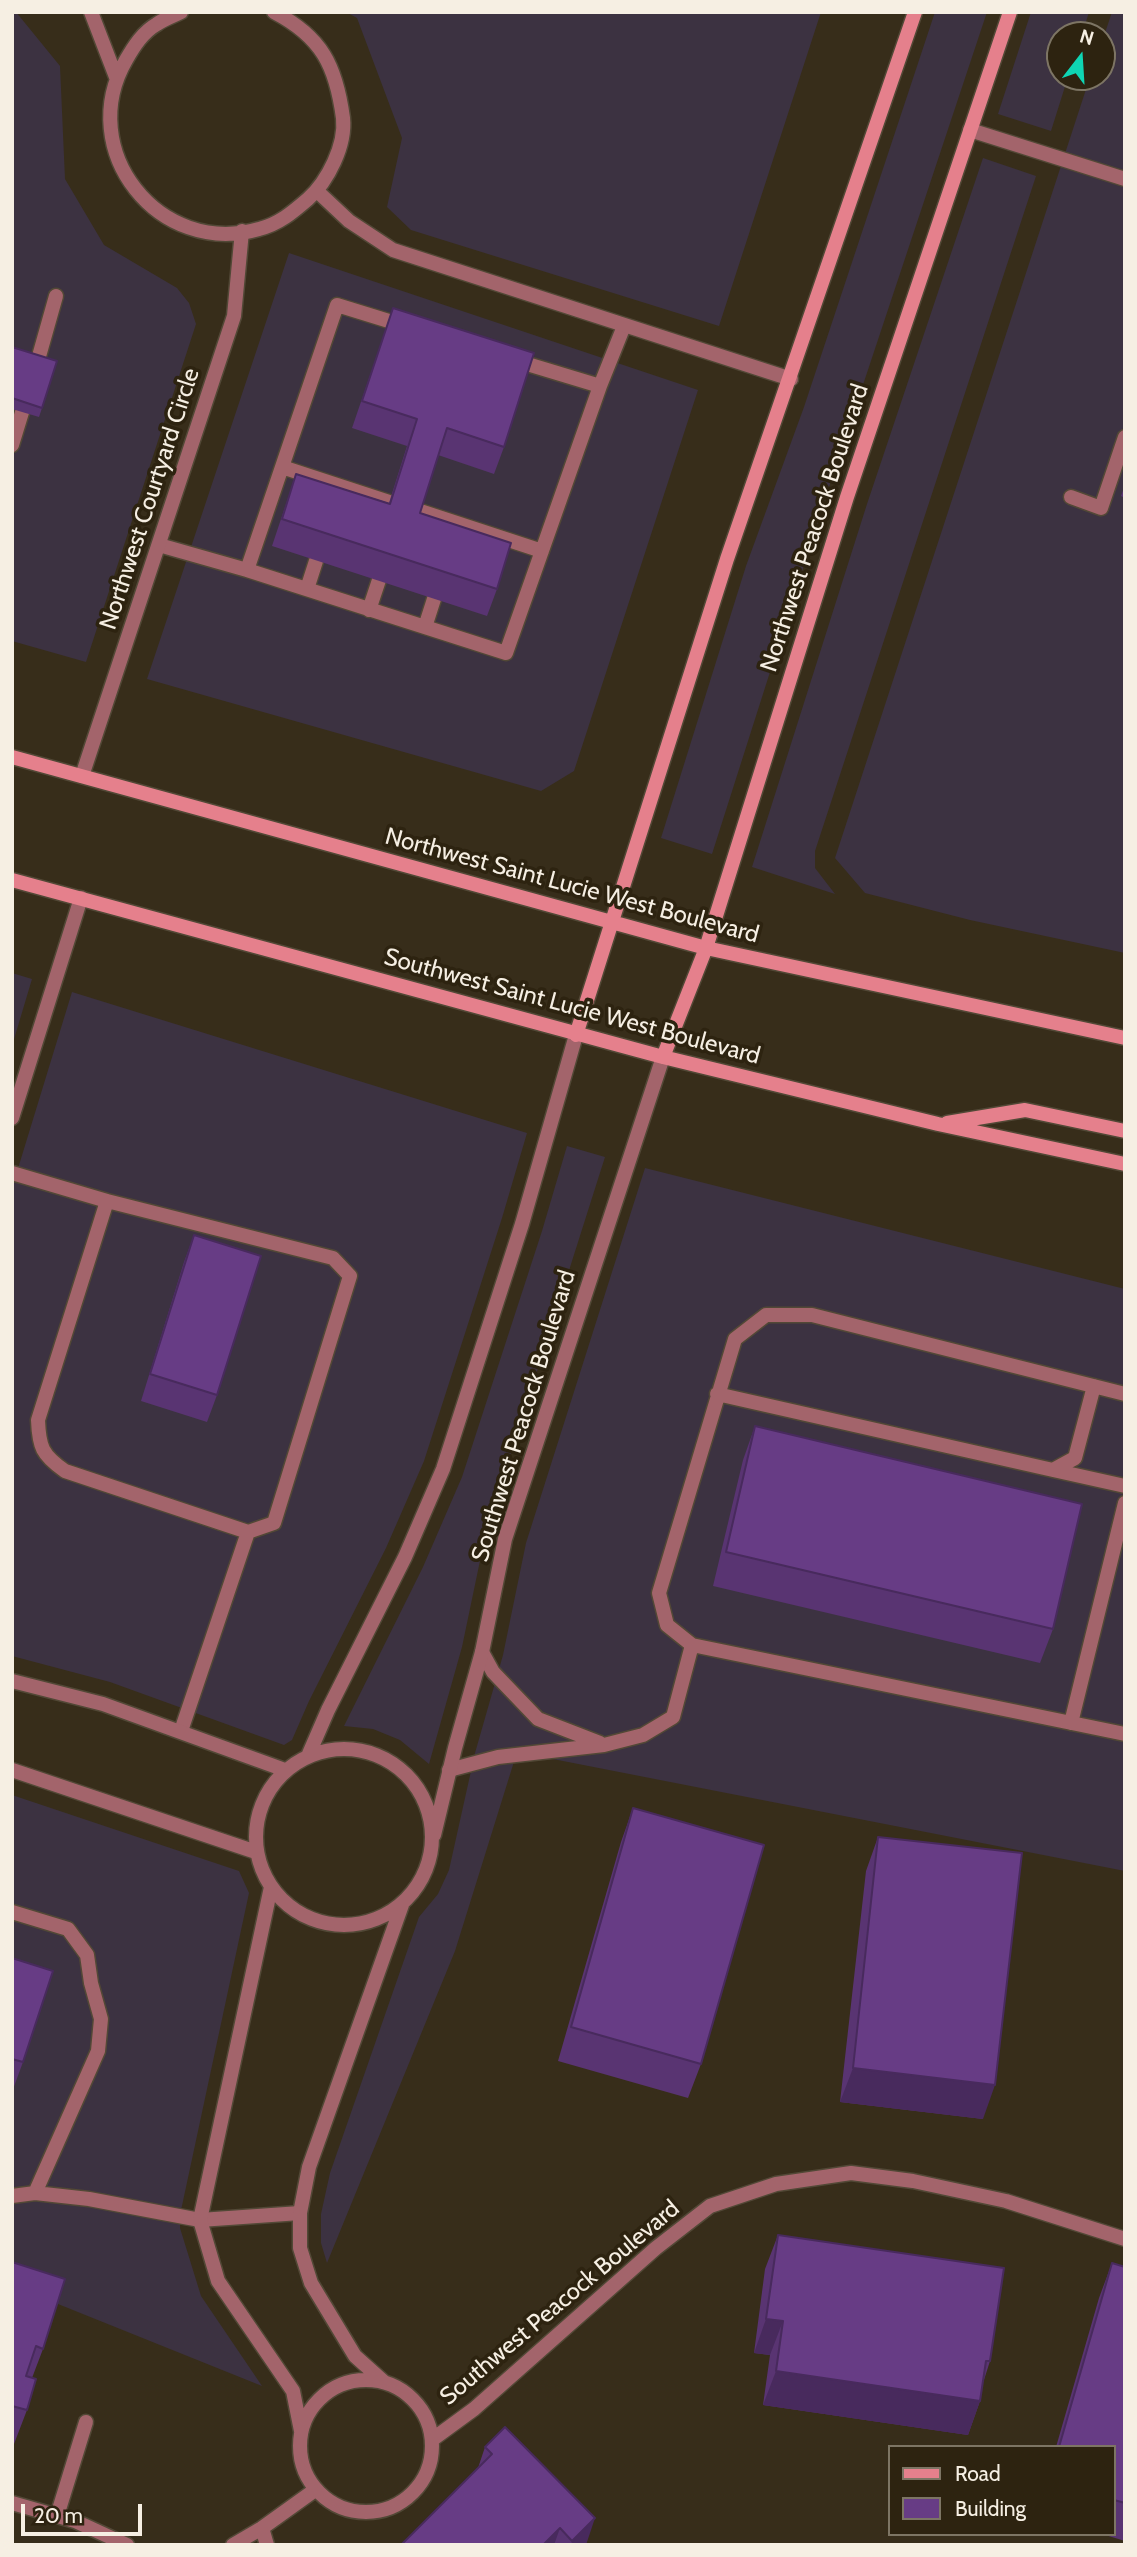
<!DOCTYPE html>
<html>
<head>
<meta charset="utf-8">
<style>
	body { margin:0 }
	#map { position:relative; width:1137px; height:2557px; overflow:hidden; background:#372d1a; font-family:Cabin,sans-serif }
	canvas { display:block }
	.frame { position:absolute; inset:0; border:14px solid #f6efe3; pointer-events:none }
	.legend { position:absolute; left:888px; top:2445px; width:228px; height:91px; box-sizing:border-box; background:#2d2310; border:2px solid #7d7564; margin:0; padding:9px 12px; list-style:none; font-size:21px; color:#f6efe3 }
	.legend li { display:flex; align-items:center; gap:14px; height:35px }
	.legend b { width:35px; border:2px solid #7d7564 }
	.north { position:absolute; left:1046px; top:21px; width:70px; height:70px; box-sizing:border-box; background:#2d2310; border:2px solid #7d7564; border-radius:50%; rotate:17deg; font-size:19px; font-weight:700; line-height:28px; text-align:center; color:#f6efe3 }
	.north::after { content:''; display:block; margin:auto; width:24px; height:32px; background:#0fd5b4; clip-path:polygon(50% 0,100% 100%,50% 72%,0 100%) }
	.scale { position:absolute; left:21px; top:2504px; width:121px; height:32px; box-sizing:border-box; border:4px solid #f6efe3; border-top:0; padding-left:9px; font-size:21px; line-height:24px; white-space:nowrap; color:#f6efe3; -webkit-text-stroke:5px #2d2310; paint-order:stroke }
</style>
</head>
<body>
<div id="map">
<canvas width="1137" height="2557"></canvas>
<div class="frame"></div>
<ul class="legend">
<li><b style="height:9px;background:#e5808c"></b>Road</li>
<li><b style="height:19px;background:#673c85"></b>Building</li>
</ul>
<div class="north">N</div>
<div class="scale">20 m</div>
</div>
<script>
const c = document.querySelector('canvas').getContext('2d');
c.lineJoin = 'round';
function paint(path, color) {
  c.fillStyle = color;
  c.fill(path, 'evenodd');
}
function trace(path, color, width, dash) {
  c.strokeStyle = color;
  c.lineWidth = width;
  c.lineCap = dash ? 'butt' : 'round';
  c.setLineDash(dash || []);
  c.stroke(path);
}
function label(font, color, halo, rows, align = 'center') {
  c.font = font + ' Cabin,sans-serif';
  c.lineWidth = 7;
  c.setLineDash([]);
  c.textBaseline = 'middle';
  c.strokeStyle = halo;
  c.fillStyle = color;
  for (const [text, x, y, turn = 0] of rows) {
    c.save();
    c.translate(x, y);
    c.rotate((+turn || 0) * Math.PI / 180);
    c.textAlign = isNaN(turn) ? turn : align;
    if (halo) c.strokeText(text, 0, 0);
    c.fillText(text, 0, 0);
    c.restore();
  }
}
const commercial = new Path2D(`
	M12,12H16L60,66L65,179L104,245L177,288L189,303L196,324L86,662L12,641Z
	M346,12H821L719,326L411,230L387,207L402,138L357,18Z
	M935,12H987L828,490L712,854L661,838L746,566L804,407Z
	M1031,12H1089L1082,35H1060V77H1068L1051,131L998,114Z
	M1112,12H1125V953L970,920L865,893L835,858L1090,77H1102V42Z
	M983,158L1036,176L815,851V868L835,894L752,867L867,504Z
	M289,253L698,390L574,771L541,791L147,679Z
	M12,973L32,979L12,1046Z
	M72,992L527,1133L502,1218L424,1461L386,1548L309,1701L292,1740L284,1745L110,1682L12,1656V1188Z
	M567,1146L605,1157L486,1532L462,1647L429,1764L400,1740L373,1729L344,1726L423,1567L462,1477L542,1231Z
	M645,1168L1125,1289V1871L517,1752L455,1951L327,2263L321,2243V2214L330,2173L419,1917L438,1894L449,1870L475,1753L503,1655L526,1543Z
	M12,1795L239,1871L249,1893L180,2215V2228L201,2296L262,2386L53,2302L12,2288Z`);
const lane = new Path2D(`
	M405,326L337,305L247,570L506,653L600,386L624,326
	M514,360L600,386
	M34,374L56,296
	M12,445L27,396
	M282,467L389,502
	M1071,497L1101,508L1125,437
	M420,511L542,551
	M159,545L247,570
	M307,589L316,561
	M369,610L379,580
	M425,627L434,599
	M12,1173L107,1201L333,1258L350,1276L274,1523L248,1532L181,1731
	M107,1201L38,1420C39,1447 42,1455 65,1471L248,1532
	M717,1394L1053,1470L1075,1458L1094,1386
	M1125,1394L812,1315H766L735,1339L659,1593L667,1625L692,1645L1125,1734
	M1053,1470L1125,1486
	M482,1652L493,1672L538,1719L600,1743
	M1071,1723L1125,1503
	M449,1770L498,1757L604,1745L643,1735L673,1717L692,1645
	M12,1912L68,1929L87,1955L91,1983L101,2019L98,2051L35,2193
	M12,2196L35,2193L89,2199L200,2220L300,2213`);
const street = new Path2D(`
	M91,12L116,77
	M181,12C173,16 164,19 157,24C143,32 134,46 126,60C74,150 159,258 259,229C279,224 293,212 308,199C328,181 346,145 343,118C336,66 322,37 274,12
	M970,130L1125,179
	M317,191L349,221L393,250L791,379
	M82,776L234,316L242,231
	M12,1118L81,898
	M12,1681L103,1704L285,1770
	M256 1837a88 88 0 1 1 176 0a88 88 0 1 1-176 0Z
	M308,1756L328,1710L405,1557L443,1469L522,1224L576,1035
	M12,1770L256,1852
	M434,1835L455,1748L482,1652L505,1539L663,1057
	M271,1887L200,2220L218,2281L293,2391L301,2431
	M300 2446a66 66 0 1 1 132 0a66 66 0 1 1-132 0Z
	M384,2382L355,2356L311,2283L300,2248V2213L309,2167L402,1905
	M433,2439L474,2409L656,2248L710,2206L776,2184L851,2173L913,2181L1006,2201L1125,2239
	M12,2503L75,2521L127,2545
	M57,2516L86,2422
	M262,2528L267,2545
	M233,2545L262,2528L315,2490`);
const secondary = new Path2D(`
	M12,757L706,948L1125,1038
	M12,880L663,1057L938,1124L1125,1164
	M576,1035L727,559L915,12
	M663,1057L706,948L847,497L1010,12
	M947,1123L1025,1110L1125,1131`);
const wall = new Path2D(`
	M393,308L504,447L494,474L438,455L420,513L497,589L487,616L272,546L296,474L389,503L407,446L352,428Z
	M12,347L42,408L39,417L12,409Z
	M1125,485V498L1121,496Z
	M194,1235L217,1395L207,1422L141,1401L184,1262Z
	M755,1426L1053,1629L1040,1663L713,1586L743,1460Z
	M633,1808L701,2064L688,2098L558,2061L621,1842Z
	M878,1837L983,2119L840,2102L866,1871Z
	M12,1958L23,2062L12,2092Z
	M778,2235L990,2361L983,2383L980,2401L968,2435L763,2405L770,2355L754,2353L765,2269Z
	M12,2262L43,2349L32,2378L27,2410L14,2444H12Z
	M1112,2263L1125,2267V2541L1102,2534H1114V2447H1056L1099,2298Z
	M485,2447L585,2545H401L478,2468Z`);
const shadedWall = new Path2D(`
	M853,2068L995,2085L983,2119L840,2102Z
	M766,2319L783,2321L770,2355L754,2353Z
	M776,2371L980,2401L968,2435L763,2405Z
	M595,2518L586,2545H571L572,2541Z
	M560,2528L554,2545H543Z`);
const building = new Path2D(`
	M393,308L534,353L504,447L447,428L420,513L511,543L497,589L282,519L296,474L390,504L417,419L362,401Z
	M12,347L57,361L42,408L12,398Z
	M194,1235L261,1256L217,1395L150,1374Z
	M755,1426L1082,1504L1053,1629L726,1552Z
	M633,1808L764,1845L701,2064L571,2027Z
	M878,1837L1022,1853L995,2085L853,2068Z
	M12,1958L53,1971L23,2062L12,2059Z
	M778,2235L1004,2268L990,2361H986L980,2401L776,2371L783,2321L766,2319Z
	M12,2262L65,2279L43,2349L36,2346L26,2376L36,2379L27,2410L12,2406Z
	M1112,2263L1125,2267V2503L1114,2500V2447H1059Z
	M505,2427L595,2518L572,2541L560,2528L543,2545H401L492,2454L485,2447Z`);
const streetNames = [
	["Northwest Courtyard Circle",150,499,-72],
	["Northwest Peacock Boulevard",815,528,-72],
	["Northwest Saint Lucie West Boulevard",572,886,15],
	["Southwest Saint Lucie West Boulevard",572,1007,15],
	["Southwest Peacock Boulevard",524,1416,-73],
	["Southwest Peacock Boulevard",560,2303,-40]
];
paint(commercial, '#3c3241');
trace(lane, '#524836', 17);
trace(street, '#524836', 17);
trace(secondary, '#524836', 17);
trace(lane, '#a3646b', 14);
trace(street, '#a3646b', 14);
trace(secondary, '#e5808c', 14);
paint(wall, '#593472');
paint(shadedWall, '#482a5d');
paint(building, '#673c85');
trace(building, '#482a5d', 2);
label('24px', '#f6efe3', '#2d2310', streetNames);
</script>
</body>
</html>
